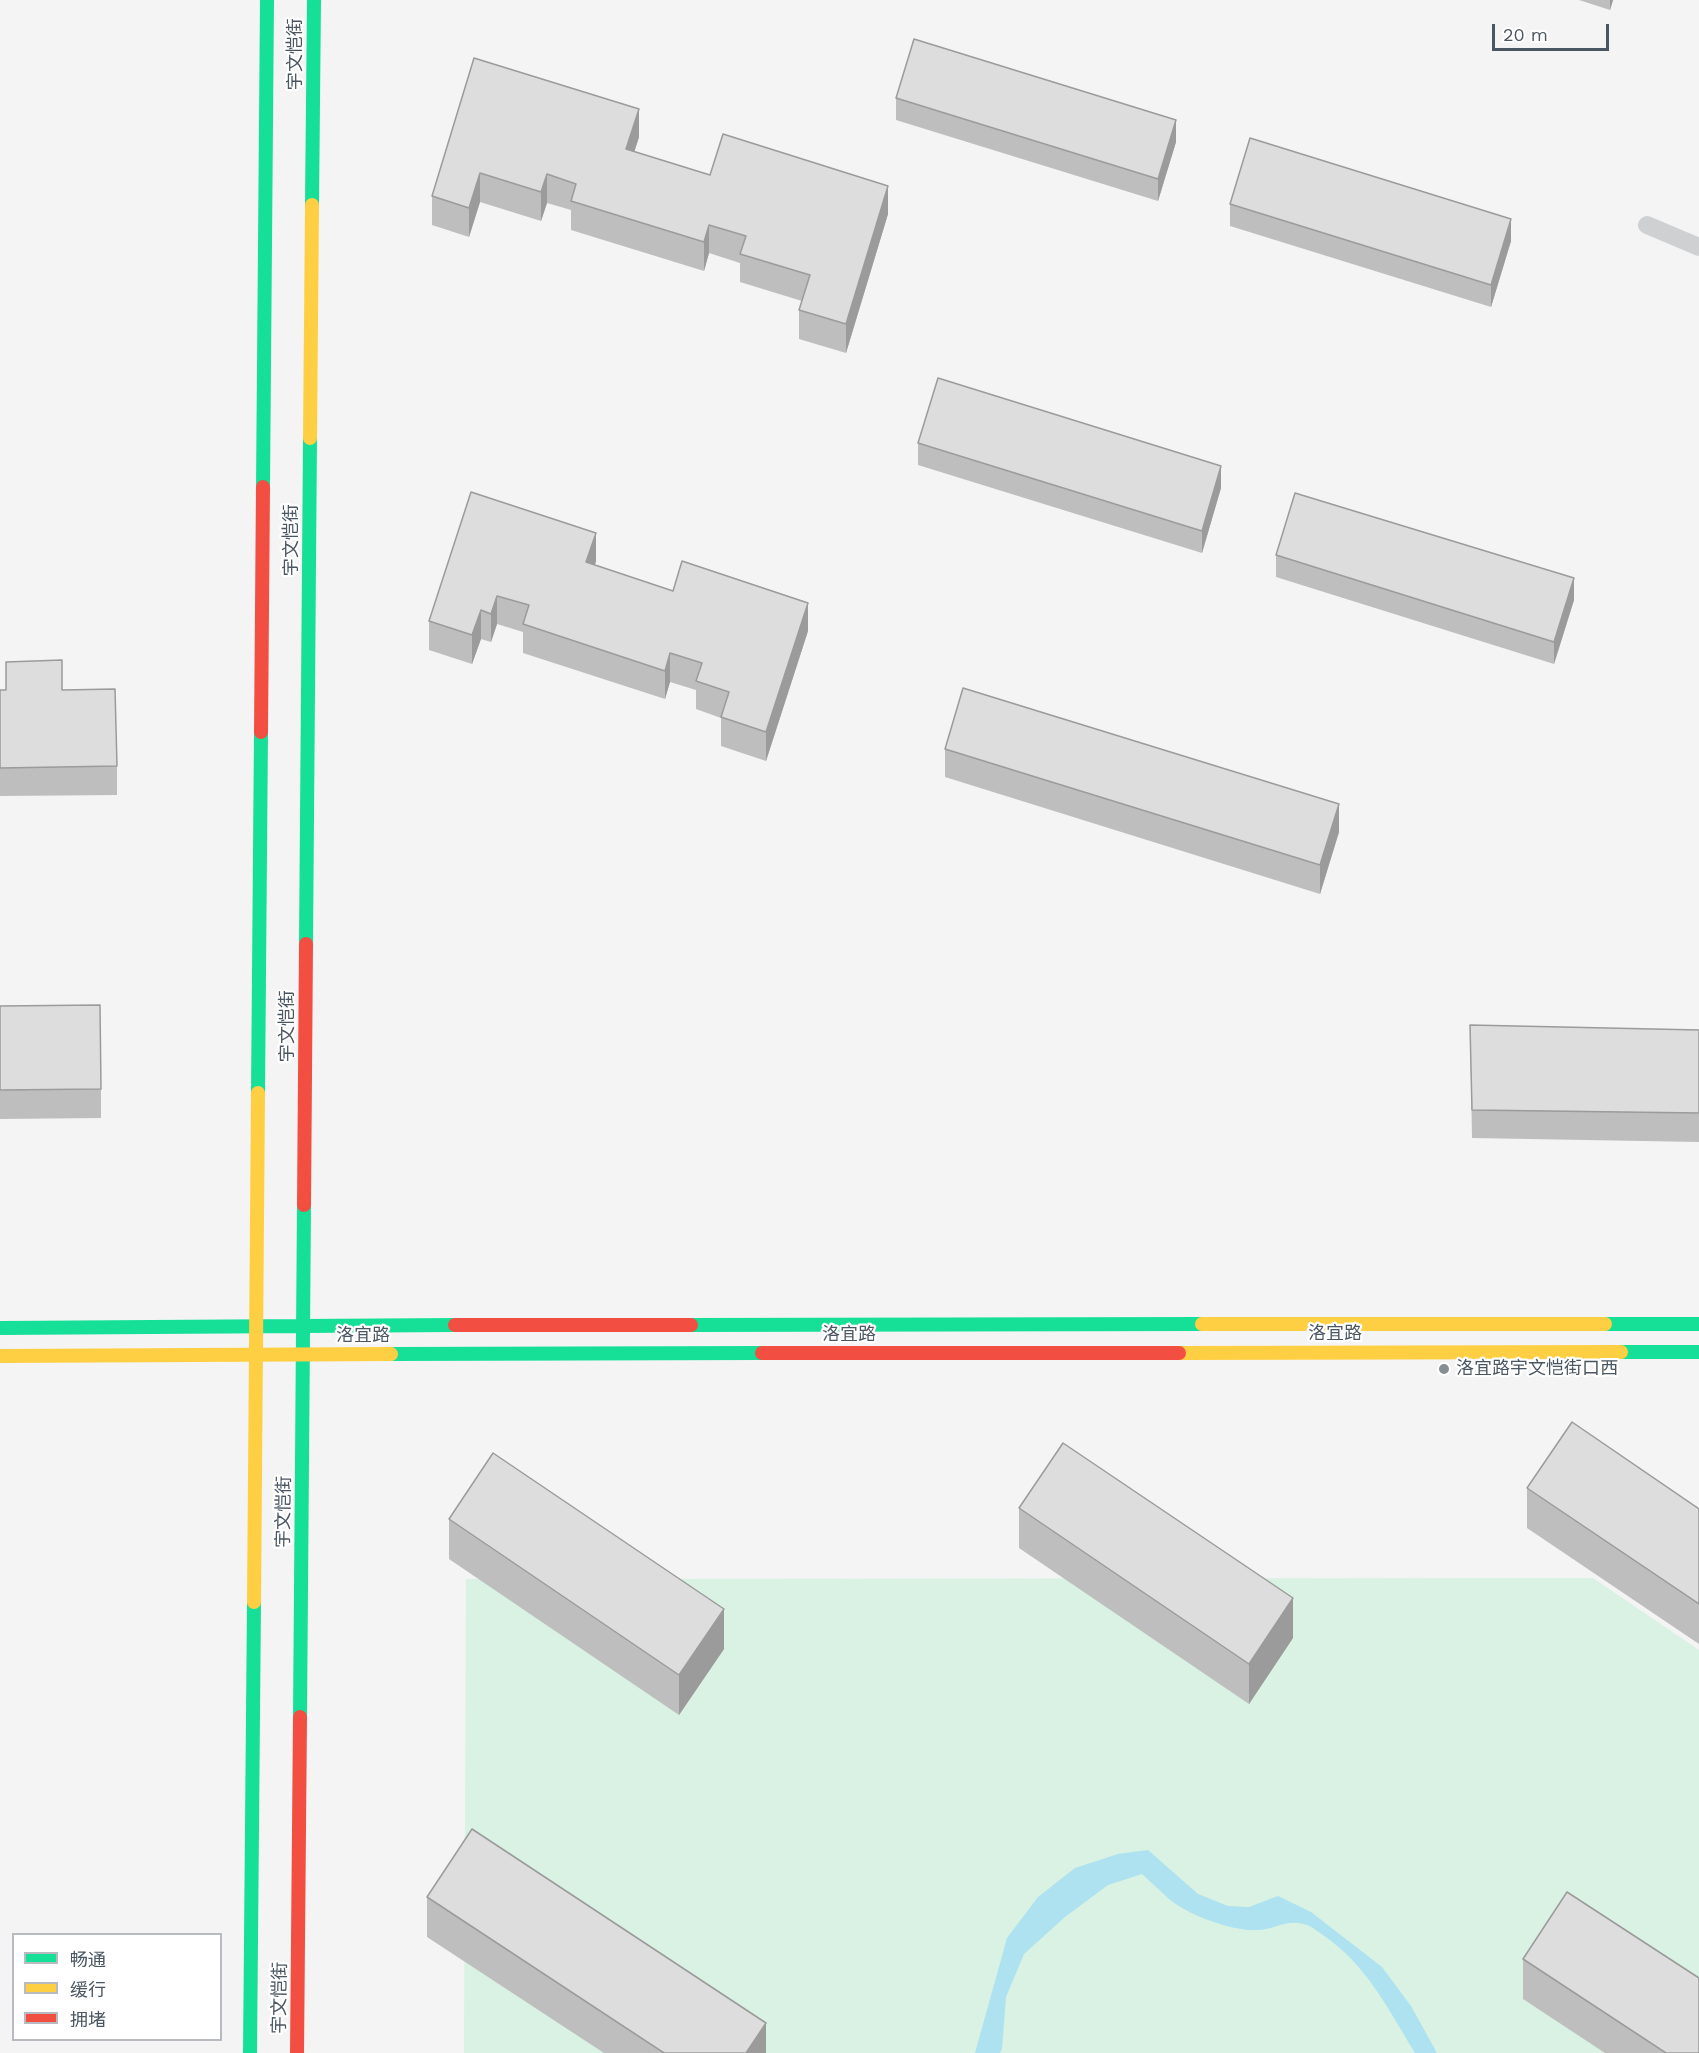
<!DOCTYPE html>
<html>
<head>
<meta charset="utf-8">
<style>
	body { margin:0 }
	#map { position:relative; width:1699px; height:2053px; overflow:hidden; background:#f4f4f4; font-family:"Work Sans","Noto Sans SC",sans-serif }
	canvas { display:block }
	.legend { position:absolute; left:12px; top:1933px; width:210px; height:108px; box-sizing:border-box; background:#fff; border:2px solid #b7bbc0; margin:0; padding:8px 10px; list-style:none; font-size:18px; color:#4a5661 }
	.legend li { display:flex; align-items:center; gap:12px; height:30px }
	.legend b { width:30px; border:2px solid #b7bbc0 }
	.scale { position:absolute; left:1492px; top:24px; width:117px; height:27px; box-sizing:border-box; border:3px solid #4a5661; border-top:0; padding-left:8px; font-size:18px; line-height:21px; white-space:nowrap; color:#4a5661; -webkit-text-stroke:4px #fff; paint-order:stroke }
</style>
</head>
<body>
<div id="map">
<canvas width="1699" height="2053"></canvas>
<ul class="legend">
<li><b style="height:8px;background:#16e098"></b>畅通</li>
<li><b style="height:8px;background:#ffcf43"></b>缓行</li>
<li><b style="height:8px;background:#f24e42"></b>拥堵</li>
</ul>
<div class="scale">20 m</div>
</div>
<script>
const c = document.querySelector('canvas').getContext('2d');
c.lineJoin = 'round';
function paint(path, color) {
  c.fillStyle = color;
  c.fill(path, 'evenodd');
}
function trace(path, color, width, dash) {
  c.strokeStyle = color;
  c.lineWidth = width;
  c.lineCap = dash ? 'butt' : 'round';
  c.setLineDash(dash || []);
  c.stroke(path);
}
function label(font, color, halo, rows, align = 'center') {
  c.font = font + ' "Work Sans","Noto Sans SC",sans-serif';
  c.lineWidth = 4.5;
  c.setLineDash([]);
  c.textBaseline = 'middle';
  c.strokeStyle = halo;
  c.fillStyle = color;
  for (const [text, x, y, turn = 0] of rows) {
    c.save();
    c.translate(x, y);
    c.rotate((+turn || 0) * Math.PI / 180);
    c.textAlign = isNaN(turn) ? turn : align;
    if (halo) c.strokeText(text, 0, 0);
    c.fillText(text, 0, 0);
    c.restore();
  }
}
const green = new Path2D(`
	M1593,1578L1699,1650V2053H464L466,1579Z`);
const water = new Path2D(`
	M1148,1850L1198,1894L1228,1906L1249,1907L1278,1896L1311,1912L1382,1967L1411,2006L1437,2053H1415C1388,2009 1367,1965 1323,1935C1318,1932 1313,1927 1307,1925C1287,1918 1277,1929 1259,1930C1233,1932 1188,1915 1169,1899C1160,1891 1151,1882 1142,1874L1108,1885L1065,1917L1024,1954L1006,1997L1002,2049L1000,2053H975L1007,1938L1038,1897L1075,1868L1118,1854Z`);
const lane = new Path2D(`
	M1647,225L1699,247`);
const fast = new Path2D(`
	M312,205L314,0
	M263,487L267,0
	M306,944L310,438
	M258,1093L261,732
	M1605,1324H1699
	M691,1325L1202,1324
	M0,1328L455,1325
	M1621,1352H1699
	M391,1354L762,1353
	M300,1717L304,1205
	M250,2053L254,1602`);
const slow = new Path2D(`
	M310,438L312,205
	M1202,1324H1605
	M1179,1353L1621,1352
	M0,1356L391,1354
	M254,1602L258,1093`);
const jam = new Path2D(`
	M261,732L263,487
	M304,1205L306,944
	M455,1325H691
	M762,1353H1179
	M297,2053L300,1717`);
const wall = new Path2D(`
	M1579,0H1613L1610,10Z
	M474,58L639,137L634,152L710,175L888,214L846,353L799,339V310L802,301L740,282V263L709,253L704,271L571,230V210L547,203L541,221L480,202L469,237L432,225V196Z
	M896,98L1176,142L1158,201L896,120Z
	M1230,204L1511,241L1491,307L1230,226Z
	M918,443L1221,488L1202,553L918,465Z
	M471,492L596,561L595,565L673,591L808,631L766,761L721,746V718L696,709V690L670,682L665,699L523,653V632L497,624L491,642L481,639L472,664L429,650V621Z
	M1276,555L1574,600L1554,664L1276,577Z
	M6,662L62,690L117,766V795L0,796V690H6Z
	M945,749L1339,832L1320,894L945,777Z
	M0,1006L101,1089V1118L0,1119Z
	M1470,1025L1699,1030V1142L1472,1138Z
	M1527,1488L1699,1509V1644L1527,1528Z
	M1019,1508L1293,1638L1249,1704L1019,1548Z
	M449,1519L724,1649L679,1715L449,1559Z
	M427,1897L766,2053H604L427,1937Z
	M1523,1959L1699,2053H1605L1523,1999Z`);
const shadedWall = new Path2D(`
	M1610,0H1613L1610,10Z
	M639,109V137L626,178V149Z
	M1176,120V142L1158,201V179Z
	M480,173V202L469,237V208Z
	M547,174V203L541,221V192Z
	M888,186V214L846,353V324Z
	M1511,219V241L1491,307V285Z
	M709,225V253L704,271V242Z
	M1221,466V488L1202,553V531Z
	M596,533V561L586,591V562Z
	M1574,578V600L1554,664V642Z
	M497,596V624L491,642V614Z
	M808,603V631L766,761V732Z
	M481,610V639L472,664V635Z
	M670,653V682L665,699V671Z
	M1339,804V832L1320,894V865Z
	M1293,1598V1638L1249,1704V1664Z
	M724,1609V1649L679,1715V1675Z
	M766,2023V2053H746Z`);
const building = new Path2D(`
	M914,39L1176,120L1158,179L896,98Z
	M474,58L639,109L626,149L710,175L723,134L888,186L846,324L799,310L810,275L740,254L746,236L709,225L704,242L571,201L576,184L547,174L541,192L480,173L469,208L432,196Z
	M1250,138L1511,219L1491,285L1230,204Z
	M938,378L1221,466L1202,531L918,443Z
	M471,492L596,533L586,562L673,591L682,561L808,603L766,732L721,717L729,692L696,681L702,663L670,653L665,671L523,624L529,605L497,596L491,614L481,610L472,635L429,621Z
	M1295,493L1574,578L1554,642L1276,555Z
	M62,660V690L115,689L117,766L0,768V690H6V662Z
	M963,688L1339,804L1320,865L945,749Z
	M100,1005L101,1089L0,1090V1006Z
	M1470,1025L1699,1030V1113L1472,1110Z
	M1572,1422L1699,1509V1604L1527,1488Z
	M1063,1443L1293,1598L1249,1664L1019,1508Z
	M493,1453L724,1609L679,1675L449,1519Z
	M472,1829L766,2023L746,2053H664L427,1897Z
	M1567,1892L1699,1978V2053H1666L1523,1959Z`);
const markers = [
	[1444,1369,6,"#868d94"]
];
const streetNames = [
	["宇文恺街",296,54,-90],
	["宇文恺街",292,540,-90],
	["宇文恺街",288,1026,-90],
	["洛宜路",1335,1334],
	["洛宜路",849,1335],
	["洛宜路",363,1336],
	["宇文恺街",284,1512,-89],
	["宇文恺街",280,1998,-89]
];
const poiNames = [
	["洛宜路宇文恺街口西",1456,1369]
];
paint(green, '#d9f2e3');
paint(water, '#aee2f0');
trace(lane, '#ced0d2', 18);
trace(fast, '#16e098', 14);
trace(slow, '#ffcf43', 14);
trace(jam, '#f24e42', 14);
paint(wall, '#bebebf');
paint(shadedWall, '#9b9b9b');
paint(building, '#ddddde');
trace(building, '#9b9b9b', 1.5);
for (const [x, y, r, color] of markers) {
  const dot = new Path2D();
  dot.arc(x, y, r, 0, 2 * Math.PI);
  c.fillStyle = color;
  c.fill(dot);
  trace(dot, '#fff', 2);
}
label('18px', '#4a5661', '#fff', streetNames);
label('18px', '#4a5661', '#fff', poiNames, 'left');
</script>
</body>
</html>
